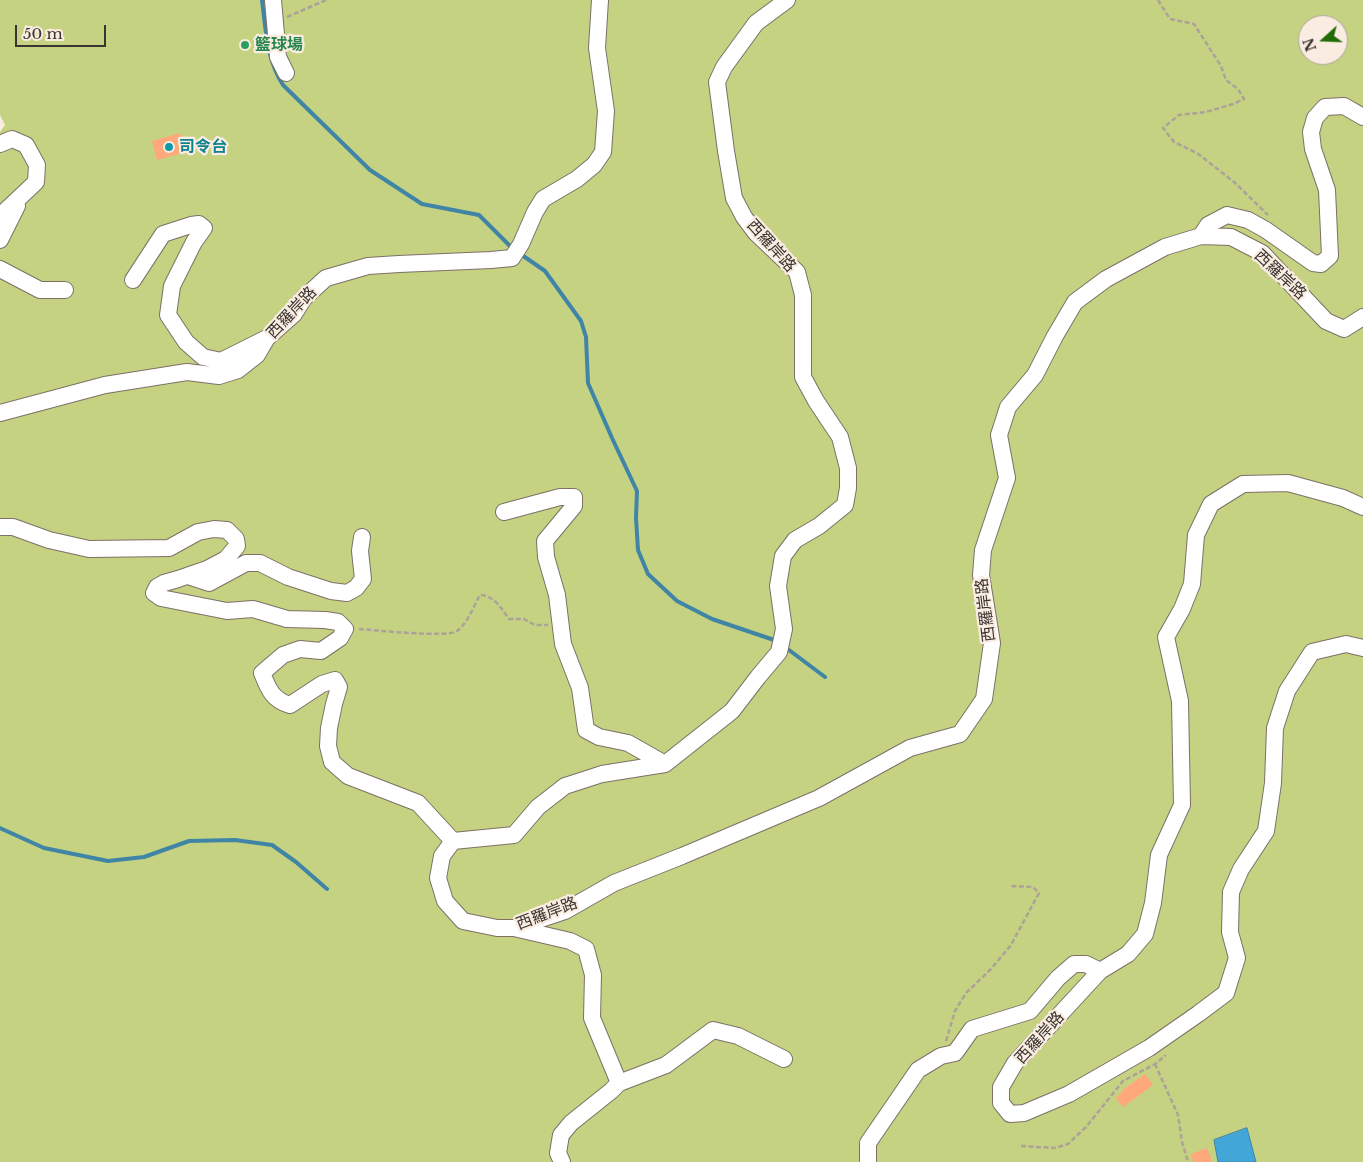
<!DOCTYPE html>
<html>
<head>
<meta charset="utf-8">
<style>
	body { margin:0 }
	#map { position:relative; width:1363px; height:1162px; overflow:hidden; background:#fbece2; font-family:"Libre Baskerville",serif }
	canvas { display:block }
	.north { position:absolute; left:1298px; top:15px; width:50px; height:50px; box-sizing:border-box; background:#fbece2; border:1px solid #ada29b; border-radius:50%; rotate:250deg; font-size:14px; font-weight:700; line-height:20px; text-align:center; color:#393430 }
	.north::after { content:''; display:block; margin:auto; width:18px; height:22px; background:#226b09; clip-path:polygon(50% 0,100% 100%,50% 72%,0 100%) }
	.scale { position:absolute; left:15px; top:25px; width:91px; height:22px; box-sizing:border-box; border:2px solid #393430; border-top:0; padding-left:6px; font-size:15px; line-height:18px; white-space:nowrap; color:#393430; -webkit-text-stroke:4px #fbece2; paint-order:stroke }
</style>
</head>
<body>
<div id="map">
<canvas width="1363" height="1162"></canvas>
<div class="north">N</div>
<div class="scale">50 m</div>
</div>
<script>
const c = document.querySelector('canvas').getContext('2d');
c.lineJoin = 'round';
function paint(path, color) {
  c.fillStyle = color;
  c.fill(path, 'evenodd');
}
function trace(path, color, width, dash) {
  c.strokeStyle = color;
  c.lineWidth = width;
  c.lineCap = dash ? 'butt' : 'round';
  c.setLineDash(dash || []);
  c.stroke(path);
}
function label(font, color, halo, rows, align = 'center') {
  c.font = font + ' "Libre Baskerville","Noto Sans TC",serif';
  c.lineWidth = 4.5;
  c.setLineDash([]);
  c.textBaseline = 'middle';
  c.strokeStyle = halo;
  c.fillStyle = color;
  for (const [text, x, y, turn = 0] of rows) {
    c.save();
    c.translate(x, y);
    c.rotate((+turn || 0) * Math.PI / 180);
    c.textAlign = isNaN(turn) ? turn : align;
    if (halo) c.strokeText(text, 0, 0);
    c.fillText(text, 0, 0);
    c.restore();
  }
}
const green = new Path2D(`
	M0,0H1363V1162H0V132L5,125L0,115ZM1308,25H1338V55H1308Z`);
const water = new Path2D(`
	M1247,1128L1256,1162H1218L1214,1140Z`);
const stream = new Path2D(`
	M262,0C266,30 266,58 283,85L370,170L422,204L479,215L513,249
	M519,253L545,271L581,321L586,337L588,383L612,438L637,491L636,518L638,550L648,574L677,601L712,619L777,641
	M785,647L825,677
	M0,828L44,848L108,861L144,857L189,841L235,840L272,845L296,862L327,889`);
const building = new Path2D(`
	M180,133L186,152L157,160L152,141Z
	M1145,1074L1153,1085L1123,1107L1116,1098L1125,1088Z
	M1207,1148L1212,1162H1193L1191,1154Z`);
const path = new Path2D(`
	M1158,0L1170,19L1194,24L1221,66L1226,80L1238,89L1244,99L1233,104L1206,112L1179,115L1163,128L1174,142L1197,153L1234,182L1268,215
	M287,17L326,0
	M359,629C374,630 448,638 457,631C468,623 473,607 480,595C495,596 501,608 509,619H524L535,625H548
	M946,1041L955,1011L966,993L991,969L1011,945L1039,893L1033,887L1010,886
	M1155,1064L1178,1115L1182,1142L1188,1162
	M1021,1146L1055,1148L1068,1144L1086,1127L1123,1081L1155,1064L1166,1055`);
const minor = new Path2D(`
	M273,0L278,57L286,73
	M787,0L756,23L724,67L717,82L726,151L734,198L744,217L756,233L797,272L803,295V377L816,401L840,437L848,468V488L845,505L819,526L795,540L783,556L778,586L784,629L779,652L758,677L732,711L665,764L602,774L565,786L538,807L514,835L453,841L442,856L438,878L445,901L463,921L497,928H514L565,911L614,883L682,856L819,798L910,748L960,734L984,699L992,643L981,575L983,550L1007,478L999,435L1008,407L1035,375L1055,336L1075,302L1106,279L1165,247L1201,236L1231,237L1262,253L1326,321L1344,329L1363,317
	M0,144L12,139L26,145L37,165L36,182L0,216
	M1201,236L1208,225L1227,215L1248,220L1266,230L1313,263L1321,264L1330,256L1327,190L1313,149L1311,132L1315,118L1325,107L1344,106L1363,117
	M0,240L17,206
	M0,269L40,290H65
	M133,280L163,234L191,225L199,224L204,228L194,242L172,286L168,315L186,342L203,357L221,361L267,338
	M0,413L105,385L187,372L219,376L238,370L257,355L267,338L294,314L304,298L326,278L368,266L399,264L491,260L512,258L521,244L535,212L543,199L577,179L594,165L603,152L606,111L597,48L600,0
	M1363,507L1343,498L1288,483L1243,484L1211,504L1196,535L1192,584L1182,609L1166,637L1180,701L1182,805L1159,855L1153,903L1145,934L1128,954L1100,971L1015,1063L1001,1087V1103L1010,1114L1024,1113L1069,1094L1149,1048L1198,1014L1226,993L1237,958L1230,932L1231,892L1241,869L1266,831L1273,783L1275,728L1287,691L1312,652L1346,644L1363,648
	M504,512L560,497H574V506L545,541L546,557L557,595L563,644L580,688L586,730L599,737L628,743L665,764
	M0,527H13L49,540L89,549L169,548L198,532L214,529L227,530L236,539L237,546L226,559L207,569L178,579L164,583L157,587L154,593L161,598L227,611L253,609L287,619L325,620L338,622L345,629L340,638L321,651L300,649L283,655L262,673C268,688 272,700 290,705L322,684L335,680L339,687L334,704L329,728L328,746L332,762L348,776L418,803L453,841
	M188,576L209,583L246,563H260L288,577L331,591L347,593L356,588L363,579L360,551L362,537
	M514,928L570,941L586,949L593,975L592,1018L619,1083L611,1091L571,1123L561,1135L558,1153L562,1162
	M619,1083L666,1065L713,1030L738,1036L784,1059
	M868,1162V1143L918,1070L941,1056L955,1053L972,1029L1030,1011L1058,978L1074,964H1086L1100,971`);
const markers = [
	[245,45,5,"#2e9e5b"],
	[169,147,5,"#0f9aa8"]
];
const leisureNames = [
	["籃球場",255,45]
];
const cultureNames = [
	["司令台",179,147]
];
const streetNames = [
	["西羅岸路",771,246,48],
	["西羅岸路",1280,275,43],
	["西羅岸路",292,313,-47],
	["西羅岸路",986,610,-97],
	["西羅岸路",547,914,-21],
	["西羅岸路",1040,1038,-48]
];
paint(green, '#c5d282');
paint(water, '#43a6d9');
trace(water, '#4084a6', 1);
trace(stream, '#4084a6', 4);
paint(building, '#fea87b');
trace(minor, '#7d7067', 18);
trace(path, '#ada29a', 2.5, [5, 2.5]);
trace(minor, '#fff', 16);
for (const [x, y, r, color] of markers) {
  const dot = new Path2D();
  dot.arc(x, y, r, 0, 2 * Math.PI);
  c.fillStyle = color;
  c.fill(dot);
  trace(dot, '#fbece2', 2);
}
label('bold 16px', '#27864d', '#fbece2', leisureNames, 'left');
label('bold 16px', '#0d838f', '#fbece2', cultureNames, 'left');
label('16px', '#393430', '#fbece2', streetNames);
</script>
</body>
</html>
